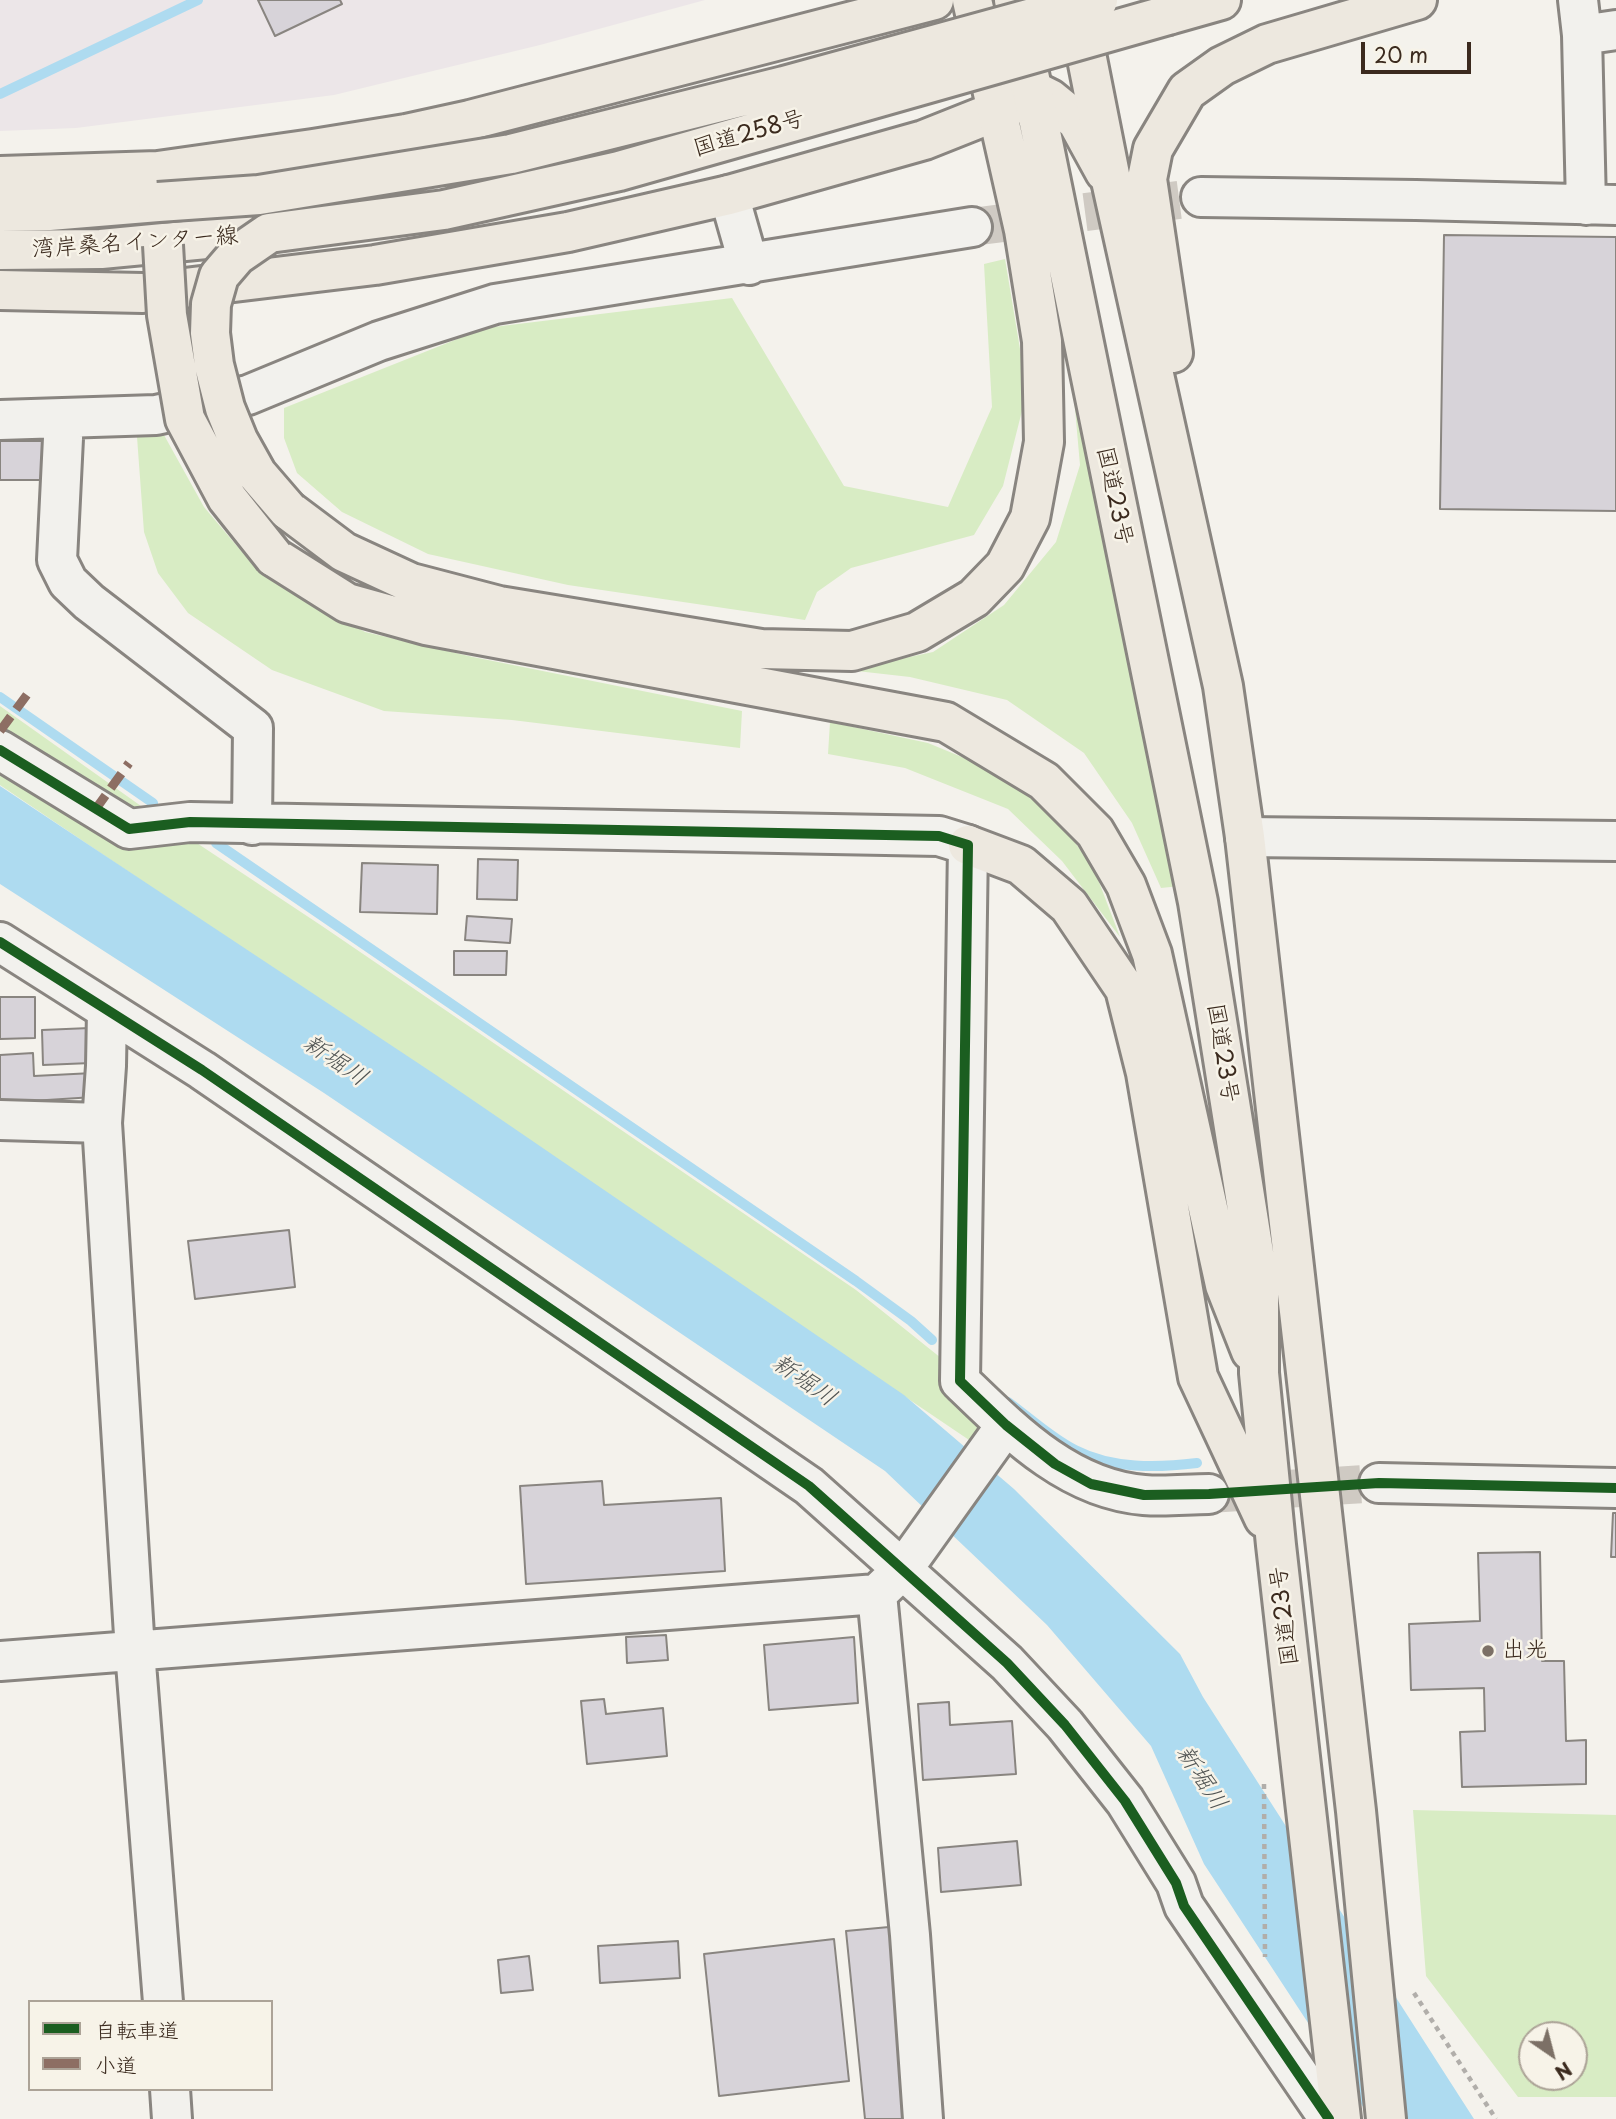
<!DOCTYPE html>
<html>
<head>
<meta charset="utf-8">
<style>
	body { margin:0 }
	#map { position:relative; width:1616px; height:2119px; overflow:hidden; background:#f4f2ec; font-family:"Playpen Sans","Klee One",sans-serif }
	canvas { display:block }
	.legend { position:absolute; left:28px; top:2000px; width:245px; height:91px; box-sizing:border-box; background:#f7f3e8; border:2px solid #aca397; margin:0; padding:9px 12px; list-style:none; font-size:21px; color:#3b2a1e }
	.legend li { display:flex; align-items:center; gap:14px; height:35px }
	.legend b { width:35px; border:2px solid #aca397 }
	.north { position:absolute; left:1518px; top:2021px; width:70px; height:70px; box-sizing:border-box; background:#f7f3e8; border:2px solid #aca397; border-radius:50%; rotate:145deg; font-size:19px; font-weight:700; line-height:28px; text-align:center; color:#3b2a1e }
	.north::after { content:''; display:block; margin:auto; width:24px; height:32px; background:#7c7066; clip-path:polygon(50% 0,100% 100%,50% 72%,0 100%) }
	.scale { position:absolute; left:1361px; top:42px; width:110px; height:32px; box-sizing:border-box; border:4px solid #3b2a1e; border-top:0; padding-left:9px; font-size:21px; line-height:24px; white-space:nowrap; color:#3b2a1e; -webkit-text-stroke:5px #f7f3e8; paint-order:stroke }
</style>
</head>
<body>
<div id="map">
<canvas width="1616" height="2119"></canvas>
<ul class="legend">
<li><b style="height:9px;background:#1b5e20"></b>自転車道</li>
<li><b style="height:9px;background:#8d6e63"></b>小道</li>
</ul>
<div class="north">N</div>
<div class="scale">20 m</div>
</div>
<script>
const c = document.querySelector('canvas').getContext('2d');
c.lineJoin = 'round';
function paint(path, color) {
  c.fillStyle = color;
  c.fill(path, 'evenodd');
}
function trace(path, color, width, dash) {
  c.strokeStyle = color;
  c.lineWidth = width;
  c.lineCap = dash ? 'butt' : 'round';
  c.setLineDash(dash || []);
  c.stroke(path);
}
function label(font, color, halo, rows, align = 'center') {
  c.font = font + ' "Playpen Sans","Klee One",sans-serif';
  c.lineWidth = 5;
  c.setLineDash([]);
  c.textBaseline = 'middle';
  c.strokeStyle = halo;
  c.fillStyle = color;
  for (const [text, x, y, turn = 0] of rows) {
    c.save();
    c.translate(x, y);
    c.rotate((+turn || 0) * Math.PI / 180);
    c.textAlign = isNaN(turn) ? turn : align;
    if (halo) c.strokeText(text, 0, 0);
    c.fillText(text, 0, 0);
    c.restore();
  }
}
const built = new Path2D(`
	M0,0H705L540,45L334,95L76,128L0,131Z`);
const green = new Path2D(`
	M1005,259L1027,391L1003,486L974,535L851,568L817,592L805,620L568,585L428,554L342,512L297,473L284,438V408L485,328L732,298L844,486L948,507L992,407L984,264Z
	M1071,364L1180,886L1161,888L1132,823L1084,753L1007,700L910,677L848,670L933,652L1004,605L1056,542L1080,465Z
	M164,435L204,507L258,571L365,632L473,657L742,711L740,748L512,720L384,711L272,670L188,613L158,573L144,532L137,437Z
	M0,706L141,806L322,926L856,1290L941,1358L939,1378L988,1424L975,1444L0,785Z
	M830,722L928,743L1003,774L1054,813L1094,869L1120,937L1062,861L1008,809L905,768L828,754Z
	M1413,1810L1616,1815V2097H1518L1426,1976ZM1532,2035H1574V2077H1532Z`);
const water = new Path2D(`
	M0,786L436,1075L904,1395L1014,1489L1180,1654L1203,1697L1474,2119H1371L1204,1864L1151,1746L1047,1625L885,1471L324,1093L0,884Z`);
const stream = new Path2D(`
	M0,94L198,0
	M0,697L153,803
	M216,843L856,1281L911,1321L932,1340
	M1008,1402C1030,1418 1051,1438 1075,1450C1112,1469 1157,1468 1197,1463`);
const building = new Path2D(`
	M258,0H340L342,4L275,36Z
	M1444,235L1616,237V511L1440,509Z
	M0,441H43V480H0Z
	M478,859L518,860L517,900L477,899Z
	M362,863L438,865L437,914L360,912Z
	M467,916L512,919L510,943L465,940Z
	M454,951H507L506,975H454Z
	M0,997H35V1038L0,1039Z
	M90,1028L91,1063L43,1065L42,1030Z
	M33,1053L34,1076L93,1073L94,1097L0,1103V1055Z
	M289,1230L295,1287L195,1299L188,1241Z
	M602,1481L604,1505L721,1498L725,1571L526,1584L520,1486Z
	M1613,1513H1616V1557H1611Z
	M1540,1552L1542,1661H1564L1566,1741L1586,1740V1784L1462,1787L1460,1732L1485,1731L1484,1688L1411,1690L1409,1624L1480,1621L1478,1553Z
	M666,1635L668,1660L627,1663L626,1637Z
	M854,1637L858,1703L769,1710L764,1645Z
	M604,1699L606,1714L663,1708L667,1756L587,1764L581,1701Z
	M949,1702L950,1725L1012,1721L1016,1774L923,1780L918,1704Z
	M1017,1841L1021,1885L941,1892L938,1848Z
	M889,1927L908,2119H865L846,1931Z
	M834,1939L849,2081L719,2096L704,1954Z
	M678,1941L680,1978L600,1983L598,1946Z
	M529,1956L533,1990L501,1993L498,1960Z`);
const streetTunnel = new Path2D(`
	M972,227L1201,197
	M1209,1494L1379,1483`);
const path = new Path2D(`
	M1264,1784L1265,1957
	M1414,1993L1496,2119`);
const street = new Path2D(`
	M1578,0L1582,35L1586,205
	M1582,35L1616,30
	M729,195L749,265
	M1201,197L1416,200L1616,205
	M64,418L57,560L68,582L89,602L253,728L252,825
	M0,420L156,415L248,395L379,341L495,304L972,227
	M0,750L129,829L190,822L939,836L968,845L960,1381C1012,1431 1068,1489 1144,1495C1166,1497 1188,1494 1209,1494
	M1245,837L1616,841
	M0,942L202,1070L809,1486L1007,1663L1065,1725L1125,1801L1176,1883L1184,1906L1329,2119
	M107,1011L106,1066L102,1123L135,1651L163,2002
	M0,1120L102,1123
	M1379,1483L1616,1488
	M0,1661L877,1594
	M170,2089L172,2119
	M923,2119L910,1935L877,1594L903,1569L1006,1425`);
const primary = new Path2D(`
	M1010,79L1050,99L1077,121L1105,172
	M498,165L597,163L616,158
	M0,176L158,171L313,149L406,134L470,120L934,0
	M0,212L49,211L158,202
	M0,250L101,249L269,233
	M0,290L143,293L375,265L568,232L729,195L924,140L1012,105L1025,95`);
const highway = new Path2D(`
	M1014,0L1198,902L1259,1284V1373L1276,1545L1341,2119
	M1077,8L1112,185L1223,686L1245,837L1356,1811L1386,2119
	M1168,15L1221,0
	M1173,353L1147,179L1153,149L1187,91L1222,66L1267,44L1417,0
	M288,510L344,552L411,583L499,606L761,649L852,651L917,632L974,598L1005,566L1030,518L1044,442L1042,341L1024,230L972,0
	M274,557L347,603L426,625L946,722L1044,781L1095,832L1126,885L1152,954L1225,1285L1251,1351
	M968,845L1021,865L1069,906L1125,989L1146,1073L1198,1377L1264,1518`);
const highwayBridge = new Path2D(`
	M158,202L259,195L511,154L784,86L1098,0
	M163,245L167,315L185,419L227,498L274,557
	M288,510L257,474L238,440L225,408L214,365L210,333L211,304L219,276L237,255L269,233L444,210L619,171L1168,15`);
const quiet = new Path2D(`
	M0,731L29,692
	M95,810L129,763`);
const cycleway = new Path2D(`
	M0,750L129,829L190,822L939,836L968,845L960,1381L1006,1425L1055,1464L1091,1484L1144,1495L1209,1494L1379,1483L1616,1488
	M0,942L202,1070L809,1486L1007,1663L1065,1725L1125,1801L1176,1883L1184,1906L1329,2119`);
const markers = [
	[1488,1651,7,"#7c7066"]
];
const streetNames = [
	["国道258号",749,134,-16],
	["湾岸桑名インター線",135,243,-4],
	["国道23号",1114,496,78],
	["国道23号",1222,1053,81],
	["国道23号",1285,1616,-97]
];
const poiNames = [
	["出光",1502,1651]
];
const waterNames = [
	["新堀川",335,1061,34],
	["新堀川",804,1381,35],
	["新堀川",1201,1778,57]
];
paint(built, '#ece6e8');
paint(green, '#d8ecc4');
paint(water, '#aedbf0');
trace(stream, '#aedbf0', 10);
paint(building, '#d7d3d9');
trace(building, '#898580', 2);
trace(streetTunnel, '#cfcac3', 38, [38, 19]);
trace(street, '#898580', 44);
trace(primary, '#898580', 44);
trace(highway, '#898580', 44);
trace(path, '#b1aeaa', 4.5, [5, 5]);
trace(street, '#f2f1ed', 38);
trace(primary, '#ede8df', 38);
trace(highway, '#ede8df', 38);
trace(highwayBridge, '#898580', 44, []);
trace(highwayBridge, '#ede8df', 38);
trace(quiet, '#8d6e63', 9, [18, 9]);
trace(cycleway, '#1b5e20', 10);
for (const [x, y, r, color] of markers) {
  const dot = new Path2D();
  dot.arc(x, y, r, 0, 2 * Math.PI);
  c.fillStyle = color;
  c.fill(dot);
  trace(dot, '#f7f3e8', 2.5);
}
label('23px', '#3b2a1e', '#f7f3e8', streetNames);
label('23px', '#3b2a1e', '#f7f3e8', poiNames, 'left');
label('italic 24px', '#505453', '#f7f3e8', waterNames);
</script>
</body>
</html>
